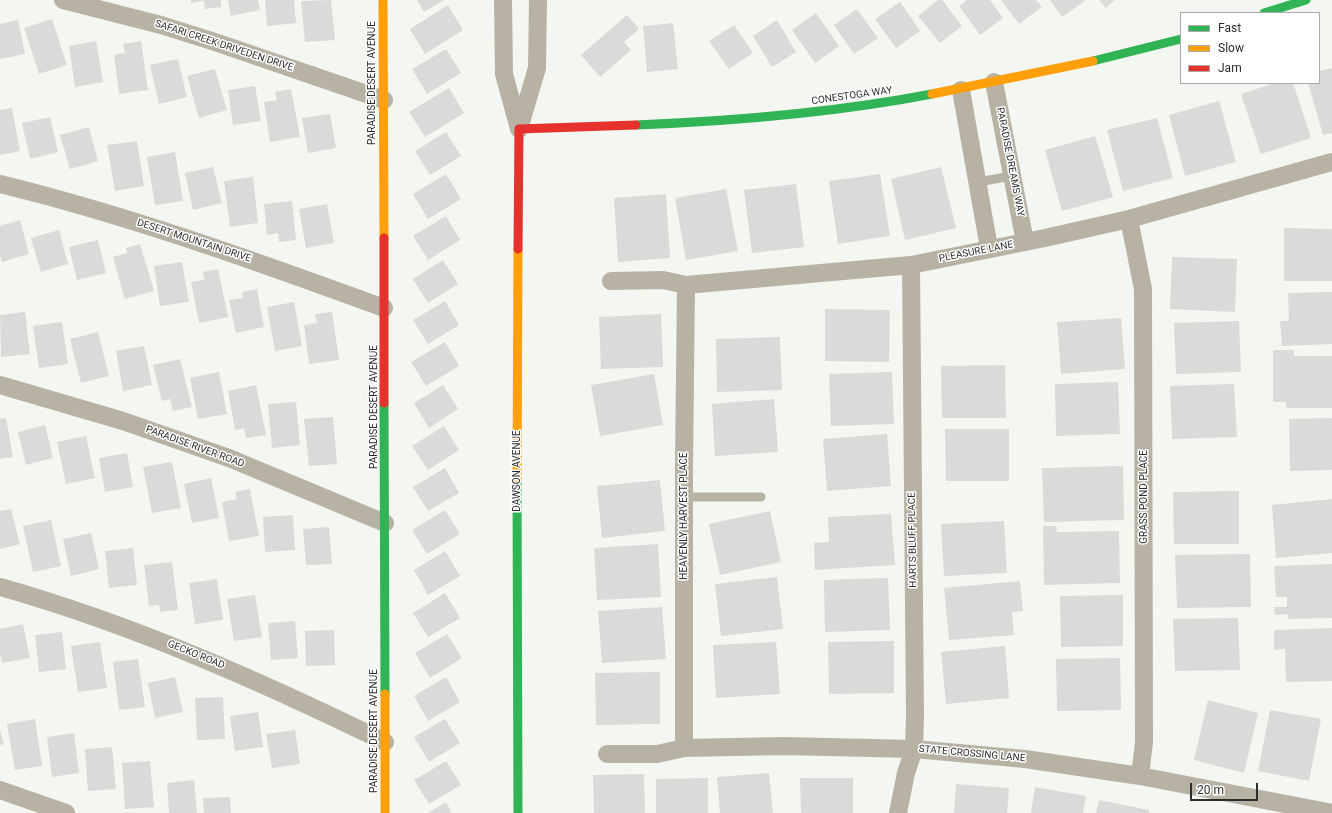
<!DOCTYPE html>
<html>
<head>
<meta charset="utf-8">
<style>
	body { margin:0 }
	#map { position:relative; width:1332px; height:813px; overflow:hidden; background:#f4f6f1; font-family:Roboto,sans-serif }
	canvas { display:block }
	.legend { position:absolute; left:1180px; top:12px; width:140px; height:72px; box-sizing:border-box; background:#fff; border:1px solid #ababaa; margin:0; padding:5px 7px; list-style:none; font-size:12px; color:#2d2e2b }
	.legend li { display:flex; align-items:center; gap:8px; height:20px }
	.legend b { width:20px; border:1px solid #ababaa }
	.scale { position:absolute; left:1190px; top:783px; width:68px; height:18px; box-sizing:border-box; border:2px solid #2d2e2b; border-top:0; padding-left:5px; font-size:12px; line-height:14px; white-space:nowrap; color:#2d2e2b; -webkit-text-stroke:3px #fff; paint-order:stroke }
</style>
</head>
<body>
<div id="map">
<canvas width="1332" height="813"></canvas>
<ul class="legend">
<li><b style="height:5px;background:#30b455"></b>Fast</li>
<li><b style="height:5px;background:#ff9f0a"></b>Slow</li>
<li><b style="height:5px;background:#e5322d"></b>Jam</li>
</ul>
<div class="scale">20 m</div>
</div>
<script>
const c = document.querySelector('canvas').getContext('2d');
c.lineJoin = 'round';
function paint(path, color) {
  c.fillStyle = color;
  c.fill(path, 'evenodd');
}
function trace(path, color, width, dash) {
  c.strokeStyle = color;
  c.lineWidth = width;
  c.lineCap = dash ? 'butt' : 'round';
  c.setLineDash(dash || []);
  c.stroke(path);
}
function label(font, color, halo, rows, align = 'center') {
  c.font = font + ' Roboto,sans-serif';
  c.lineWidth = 3;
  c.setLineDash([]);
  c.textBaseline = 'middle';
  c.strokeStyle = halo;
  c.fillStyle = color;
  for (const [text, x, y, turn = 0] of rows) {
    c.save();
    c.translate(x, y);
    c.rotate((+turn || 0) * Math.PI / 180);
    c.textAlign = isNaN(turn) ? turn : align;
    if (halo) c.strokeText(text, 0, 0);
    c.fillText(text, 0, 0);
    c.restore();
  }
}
const building = new Path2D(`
	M191,0H221V7L205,9L204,1L191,3Z
	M228,0H258L260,10L231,16Z
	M265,0H294L296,23L267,26Z
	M331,0L335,40L305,42L301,1Z
	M417,0H444L424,12Z
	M938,0H942L962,26L940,43L918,16Z
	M967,0H990L1003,18L980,35L959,6Z
	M1001,0H1036L1042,7L1019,24Z
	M1050,0H1084L1085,1L1062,17Z
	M1099,0H1115L1106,8Z
	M900,2L920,31L896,48L875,19Z
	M448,5L463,30L425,54L410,29Z
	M857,9L878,38L854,54L834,25Z
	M816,13L839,46L815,63L792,30Z
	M627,15L639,29L624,42L631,50L600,77L581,55Z
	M52,19L67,65L39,74L24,28Z
	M18,20L25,54L0,59V24Z
	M777,20L796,52L772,67L753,36Z
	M673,23L678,69L647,72L643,26Z
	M734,25L753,53L729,69L709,41Z
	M96,41L103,82L75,87L69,46Z
	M141,41L148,90L119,94L114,55L125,53L123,44Z
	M446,49L461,73L427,94L412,69Z
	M178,59L187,97L159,104L150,65Z
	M1332,68V133L1323,135L1308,83H1319V71Z
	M215,69L227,110L199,118L187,76Z
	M1275,83H1293L1311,138L1261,154L1241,94Z
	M255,86L261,121L233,125L228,90Z
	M449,88L464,113L425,137L409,112Z
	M291,89L300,137L270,142L264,102L277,100L275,92Z
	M1219,101L1236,162L1185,176L1169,115Z
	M12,108L20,151L0,155V110Z
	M330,114L336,148L308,153L302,118Z
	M50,117L58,152L30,159L22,123Z
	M1157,118L1173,178L1123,191L1107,130Z
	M89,127L98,161L70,169L60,135Z
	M446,132L461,156L430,175L415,151Z
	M1095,136L1113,197L1062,211L1045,150Z
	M137,141L144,186L115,191L107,145Z
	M175,152L183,201L155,205L147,157Z
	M213,167L222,203L193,210L185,173Z
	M941,167L956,228L905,240L891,179Z
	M446,174L461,199L428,219L413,194Z
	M880,174L890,236L838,244L829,181Z
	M253,177L258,223L230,227L224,181Z
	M796,184L804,247L752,253L744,190Z
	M726,189L738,251L686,260L675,198Z
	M666,194L670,258L618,262L614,198Z
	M292,201L296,240L279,242L278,233L267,235L264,204Z
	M327,204L334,243L306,248L299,209Z
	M446,216L460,240L428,260L413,236Z
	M20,220L29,254L2,262L0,255V226Z
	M1284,228L1332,229V281H1284Z
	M59,230L68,264L41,272L31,238Z
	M98,240L106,273L77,280L69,247Z
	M140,244L154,291L125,299L113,257L127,253L126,248Z
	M1172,257L1237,259L1235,312L1170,309Z
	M443,260L458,284L428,303L413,279Z
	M182,262L189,302L160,306L154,266Z
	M218,269L228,317L199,323L191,282L204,280L203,272Z
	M257,289L264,327L236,333L229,300L243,298L242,292Z
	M1332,292V344L1282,346L1280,321H1289L1288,293Z
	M445,301L459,325L428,344L413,320Z
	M294,302L302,346L275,351L267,307Z
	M825,309L890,310L889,362L825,361Z
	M25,312L30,354L1,357L0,315Z
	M332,312L339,360L309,364L304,325L317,323L315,314Z
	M661,314L663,367L601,369L599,317Z
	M1121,318L1125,369L1061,374L1057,322Z
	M1239,321L1241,372L1176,374L1174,323Z
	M62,322L68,364L39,368L33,326Z
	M98,332L109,376L81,383L70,339Z
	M780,337L782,390L717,392L716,339Z
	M445,342L459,366L426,386L411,362Z
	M144,346L152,385L123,391L116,351Z
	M1273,350H1294V356H1332V408H1286V402H1273Z
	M180,359L192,407L173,411L170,399L162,401L153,365Z
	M1005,365L1006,418H942L941,366Z
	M219,372L227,414L198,419L190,378Z
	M892,372L894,424L831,426L829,374Z
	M654,374L663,425L600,436L591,385Z
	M1118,382L1120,434L1056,436L1055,384Z
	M1234,384L1237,437L1172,439L1170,386Z
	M256,385L266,435L246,438L244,428L235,430L228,391Z
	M443,385L458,409L429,428L414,403Z
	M774,399L778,452L715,456L712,404Z
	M296,402L300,445L272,448L268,404Z
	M333,417L337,464L309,466L304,419Z
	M6,418L13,457L0,459V419Z
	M1332,418V470L1290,471L1289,419Z
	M45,425L53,458L26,465L18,432Z
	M444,426L459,450L428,470L412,446Z
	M945,429H1009V481H946Z
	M887,434L891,486L827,491L823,439Z
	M86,436L95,478L66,484L57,442Z
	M127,453L133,487L105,492L99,458Z
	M172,462L181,508L152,513L143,467Z
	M1123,466L1124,520L1044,522L1042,468Z
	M445,468L459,493L428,511L413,487Z
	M211,478L219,518L192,523L184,484Z
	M660,480L665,531L602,538L597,486Z
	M250,489L259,536L229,541L222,502L237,499L235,492Z
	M1239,491V544H1174L1173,492Z
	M1332,499V553L1276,558L1272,505Z
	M11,509L20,544L0,549V511Z
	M445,510L460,534L427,554L412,530Z
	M770,511L781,562L720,575L709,524Z
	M891,514L895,565L815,570L814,543L829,542L828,517Z
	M293,515L295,550L265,552L263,517Z
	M51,520L61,566L33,572L23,526Z
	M1004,521L1007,573L944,576L941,524Z
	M1043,526H1056L1057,532L1119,531L1120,583L1044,585Z
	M329,527L332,564L306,565L303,529Z
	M91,533L99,569L71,576L63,539Z
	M658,544L661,597L597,600L594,548Z
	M133,548L137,585L109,588L105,551Z
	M445,551L460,576L428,595L414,570Z
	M1250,554L1251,607L1177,608L1175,555Z
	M172,562L178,610L160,612L159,605L149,606L144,565Z
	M1332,564V618L1288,619V614L1275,615L1274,607H1287V597H1276L1274,566Z
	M777,577L783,629L721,636L715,584Z
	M888,578L890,630L825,632L824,580Z
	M217,579L223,620L195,624L189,583Z
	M1020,581L1023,611L1012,612L1014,635L949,640L944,588Z
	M445,593L460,618L428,637L413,613Z
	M255,595L262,637L234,641L227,599Z
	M1123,595V646L1061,647L1060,596Z
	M662,607L666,659L602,663L598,611Z
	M1238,618L1240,670L1175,671L1173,619Z
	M295,621L298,658L271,660L268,623Z
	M23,624L30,658L2,663L0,653V629Z
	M1332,628V681L1286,682L1285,649L1274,650V630Z
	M334,630L335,665L306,666L305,631Z
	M62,632L66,669L39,672L35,635Z
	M447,634L462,658L430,678L415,653Z
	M894,641V693L829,694L828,642Z
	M100,642L107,688L78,692L71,646Z
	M776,642L780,694L716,698L713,645Z
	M1005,646L1009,698L946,704L941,652Z
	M1120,658L1121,710L1057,711L1056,659Z
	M138,659L145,707L119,710L113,662Z
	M660,672V724L596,725L595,673Z
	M175,677L183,712L155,718L148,683Z
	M446,677L460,702L428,721L414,696Z
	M223,697L225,739L197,740L195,698Z
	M1208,700L1258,713L1244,773L1194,760Z
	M1270,710L1321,719L1309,781L1258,771Z
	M258,712L263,747L235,751L230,716Z
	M35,719L42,766L15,770L7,724Z
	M445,719L460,743L429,762L414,737Z
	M0,730L4,744L0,745Z
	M295,730L300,764L272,768L266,734Z
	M74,733L79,773L52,777L47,737Z
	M112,747L116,789L88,791L85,749Z
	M150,761L154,807L125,809L122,763Z
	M446,761L461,785L429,804L414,780Z
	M769,773L773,813H720L717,777Z
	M644,774L645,813H594L593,775Z
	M708,778V813H656V779Z
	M800,778H853V813H801Z
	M194,780L197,813H169L167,783Z
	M956,784L1009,788L1007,813H954Z
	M1035,787L1086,796L1083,813H1031Z
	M230,797L231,813H204L203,798Z
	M1099,800L1149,810V813H1096Z
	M446,802L452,813H428Z`);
const lane = new Path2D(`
	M978,182L1012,176
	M684,497H761`);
const street = new Path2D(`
	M63,0L161,25L215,42L384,100
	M503,0L504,74L519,129
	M994,82L1025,242
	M961,90L989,248
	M519,129L537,68L538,0
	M0,184C131,216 258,262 384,308
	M1129,219L1143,289L1144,742L1140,776
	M611,281L663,280L686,285L911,265L1045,238L1129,219L1332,162
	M0,385L123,421L229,458L385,523
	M0,587C134,625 260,681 385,742
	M684,748V467L686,285
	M607,754H657L684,748L784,746L914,749L1025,759L1140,776L1332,813
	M0,790L66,813
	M898,813L906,773L914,749L915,716L911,265`);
const fast = new Path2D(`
	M1264,13L1306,0
	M1093,61L1181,39
	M636,125C735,121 834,113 932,94
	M384,403L385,694
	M517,480L518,813`);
const slow = new Path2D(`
	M383,0L384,238
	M932,94L1093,61
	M517,480L518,249
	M385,694V813`);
const jam = new Path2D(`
	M384,238V403
	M518,249L519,129L636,125`);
const streetNames = [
	["SAFARI CREEK DRIVEDEN DRIVE",224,46,18],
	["PARADISE DESERT AVENUE",372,83,-90],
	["CONESTOGA WAY",852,96,-8],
	["PARADISE DREAMS WAY",1010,162,79],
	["DESERT MOUNTAIN DRIVE",194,241,18],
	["PLEASURE LANE",976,252,-11],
	["PARADISE DESERT AVENUE",374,407,-90],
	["PARADISE RIVER ROAD",195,447,20],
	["DAWSON AVENUE",517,471,-90],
	["GRASS POND PLACE",1144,497,-90],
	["HEAVENLY HARVEST PLACE",684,516,-90],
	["HARTS BLUFF PLACE",913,540,-91],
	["GECKO ROAD",196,655,22],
	["PARADISE DESERT AVENUE",374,731,-90],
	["STATE CROSSING LANE",972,754,5]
];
paint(building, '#d9dbd8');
trace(lane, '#b7b2a4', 9);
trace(street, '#b7b2a4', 18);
trace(fast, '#30b455', 9);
trace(slow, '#ff9f0a', 9);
trace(jam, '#e5322d', 9);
label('10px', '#2d2e2b', '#fff', streetNames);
</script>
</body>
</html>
